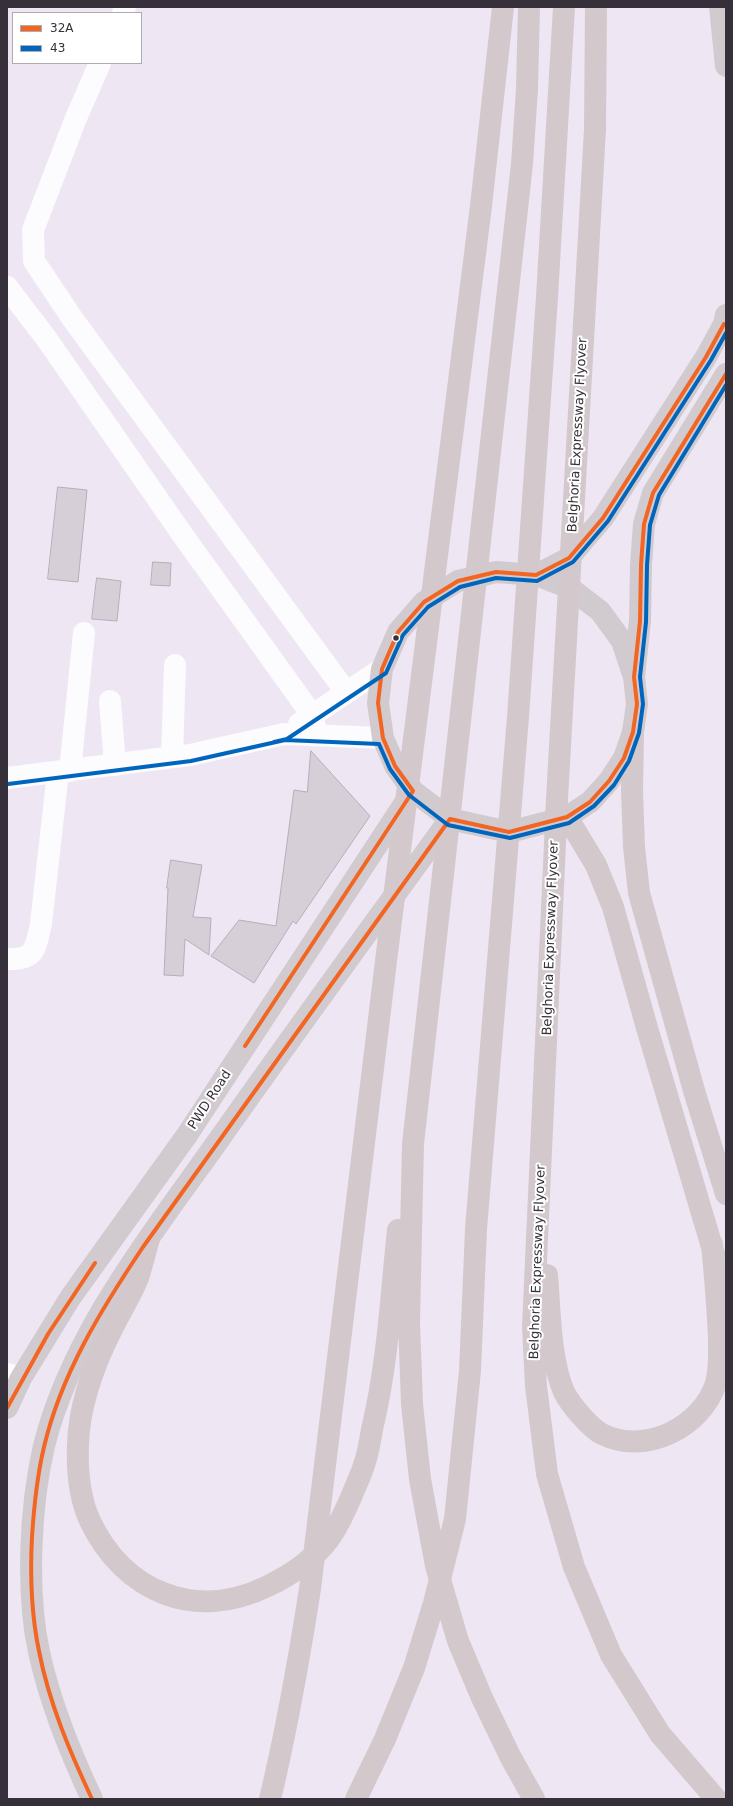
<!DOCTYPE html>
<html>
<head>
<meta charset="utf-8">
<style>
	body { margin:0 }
	#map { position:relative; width:733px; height:1806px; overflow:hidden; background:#eee6f3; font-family:"DejaVu Sans",sans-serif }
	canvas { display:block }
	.frame { position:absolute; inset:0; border:8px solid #36303a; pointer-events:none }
	.legend { position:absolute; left:12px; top:12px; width:130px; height:52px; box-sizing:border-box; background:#fff; border:1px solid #afacb0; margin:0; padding:5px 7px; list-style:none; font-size:12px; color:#36303a }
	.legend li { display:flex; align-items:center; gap:8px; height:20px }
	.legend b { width:20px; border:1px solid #afacb0 }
</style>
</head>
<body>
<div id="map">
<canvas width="733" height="1806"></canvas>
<div class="frame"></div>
<ul class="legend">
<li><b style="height:5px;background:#f26522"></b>32A</li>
<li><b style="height:5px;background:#0065bd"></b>43</li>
</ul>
</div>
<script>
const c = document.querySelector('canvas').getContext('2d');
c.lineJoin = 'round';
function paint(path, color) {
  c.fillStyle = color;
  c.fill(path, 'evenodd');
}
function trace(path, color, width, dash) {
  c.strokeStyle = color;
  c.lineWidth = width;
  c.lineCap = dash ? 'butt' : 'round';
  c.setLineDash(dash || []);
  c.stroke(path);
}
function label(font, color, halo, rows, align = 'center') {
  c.font = font + ' "DejaVu Sans",sans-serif';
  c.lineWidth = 4;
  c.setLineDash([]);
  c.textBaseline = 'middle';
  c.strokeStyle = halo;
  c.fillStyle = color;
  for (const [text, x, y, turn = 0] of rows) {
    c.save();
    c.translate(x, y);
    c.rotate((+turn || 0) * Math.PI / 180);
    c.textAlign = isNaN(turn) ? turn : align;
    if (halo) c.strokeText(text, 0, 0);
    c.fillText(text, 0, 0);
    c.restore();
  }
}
const building = new Path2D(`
	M58,487L87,490L78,582L48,579Z
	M153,562L171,563L170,586L151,585Z
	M97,578L121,581L117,621L92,619Z
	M311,751L370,816L296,924L293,921L254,983L211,956L239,920L276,926L294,790L307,792Z
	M171,860L202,865L193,917L211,918L209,955L185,939L183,976L164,975L168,888H167Z`);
const minor = new Path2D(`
	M123,13L125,7
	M100,63L76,118L33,230L34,261L72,318L346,692
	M7,287L46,338L182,534L312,715L317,735
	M110,701L115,765
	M299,724L382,669
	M172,757L175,665
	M70,771L84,633
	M7,778L190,755L284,734L383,738
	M7,959C36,960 35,949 41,924L58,772
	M7,1374L21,1378`);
const major = new Path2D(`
	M720,7L726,66
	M536,575L569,558L603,518L706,357L724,324L726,315
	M634,677L622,641L600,611L570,588L536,575L496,572L458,581L424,602L398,632L382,669L378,703L383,738L395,766L413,791L450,819L509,832L567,817L590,802L609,781L624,758L633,732L637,704L634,677L640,621L641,565L644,524L653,493L726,374
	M7,1408L21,1378L70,1298L187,1135L408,798
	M92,1799C70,1752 50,1703 39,1652C26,1592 30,1506 44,1446C55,1401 78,1352 101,1312C136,1253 178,1197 218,1141C294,1033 372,926 450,819`);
const highway = new Path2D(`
	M529,7L527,89L522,164L413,1144L409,1322L412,1404L420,1479L436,1566L458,1641L482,1698L511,1758L534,1799
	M596,7L595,129L557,799L533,1327L536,1386L547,1474L574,1567L611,1655L660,1734L716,1799
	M633,732L632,791L634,847L639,893L695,1094L726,1194
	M567,817L596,865L613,907L647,1028L715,1257
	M149,1239C145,1252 142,1266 138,1278C131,1295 121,1311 113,1327C94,1364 79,1403 78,1445C77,1470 79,1497 90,1521C124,1592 195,1622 268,1586C291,1575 313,1560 329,1539C338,1527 346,1509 352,1495C356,1485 361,1475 364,1465C369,1452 370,1438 373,1425C388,1361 391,1295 398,1230
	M547,1275C550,1310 550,1360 564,1392C570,1404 590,1428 602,1434C645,1456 702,1427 716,1383C720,1369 719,1355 719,1341C718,1308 715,1276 712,1244
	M270,1799C287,1729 299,1659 310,1589L386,961L481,206L503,7
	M356,1799L385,1739L414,1668L434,1603L455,1519L470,1371L476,1229L518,717L547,297L564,7`);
const bus1 = new Path2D(`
	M245,1046L413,791L395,766L383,738L378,703L382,669L398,632L424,602L458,581L496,572L536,575L569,558L603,518L706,357L724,324L726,325
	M7,1408L48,1334L95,1263
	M92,1799C70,1752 49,1703 39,1651C31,1613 30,1575 32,1537C34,1506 37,1476 44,1447C61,1374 102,1308 143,1247L450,819L509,832L567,817L590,802L609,781L624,758L633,732L637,704L634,677L640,621L641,565L644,524L653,493L726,374`);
const bus2 = new Path2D(`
	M274,742L287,739L386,673L403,635L428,607L460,587L496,578L537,581L573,562L608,521L711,360L726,333
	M8,784L191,761L285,740L379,744L390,769L409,795L448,825L510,838L569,823L594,806L614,785L629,761L639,733L643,704L640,677L646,622L647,565L650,525L659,495L726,385`);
const markers = [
	[396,638,3.5,"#36303a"]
];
const streetNames = [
	["Belghoria Expressway Flyover",578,435,-87],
	["Belghoria Expressway Flyover",551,938,-88],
	["PWD Road",210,1100,-57],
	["Belghoria Expressway Flyover",538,1262,-88]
];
paint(building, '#d7cfd8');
trace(building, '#b6aeb8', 1);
trace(minor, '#fcfbfd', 22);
trace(major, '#d1cbcf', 22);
trace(highway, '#d3c9cc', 22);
trace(bus1, '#f26522', 4);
trace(bus2, '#0065bd', 4);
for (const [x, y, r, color] of markers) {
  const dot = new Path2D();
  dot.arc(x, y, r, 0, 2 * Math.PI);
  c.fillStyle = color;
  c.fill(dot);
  trace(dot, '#fff', 1.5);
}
label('13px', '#36303a', '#fff', streetNames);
</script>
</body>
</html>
